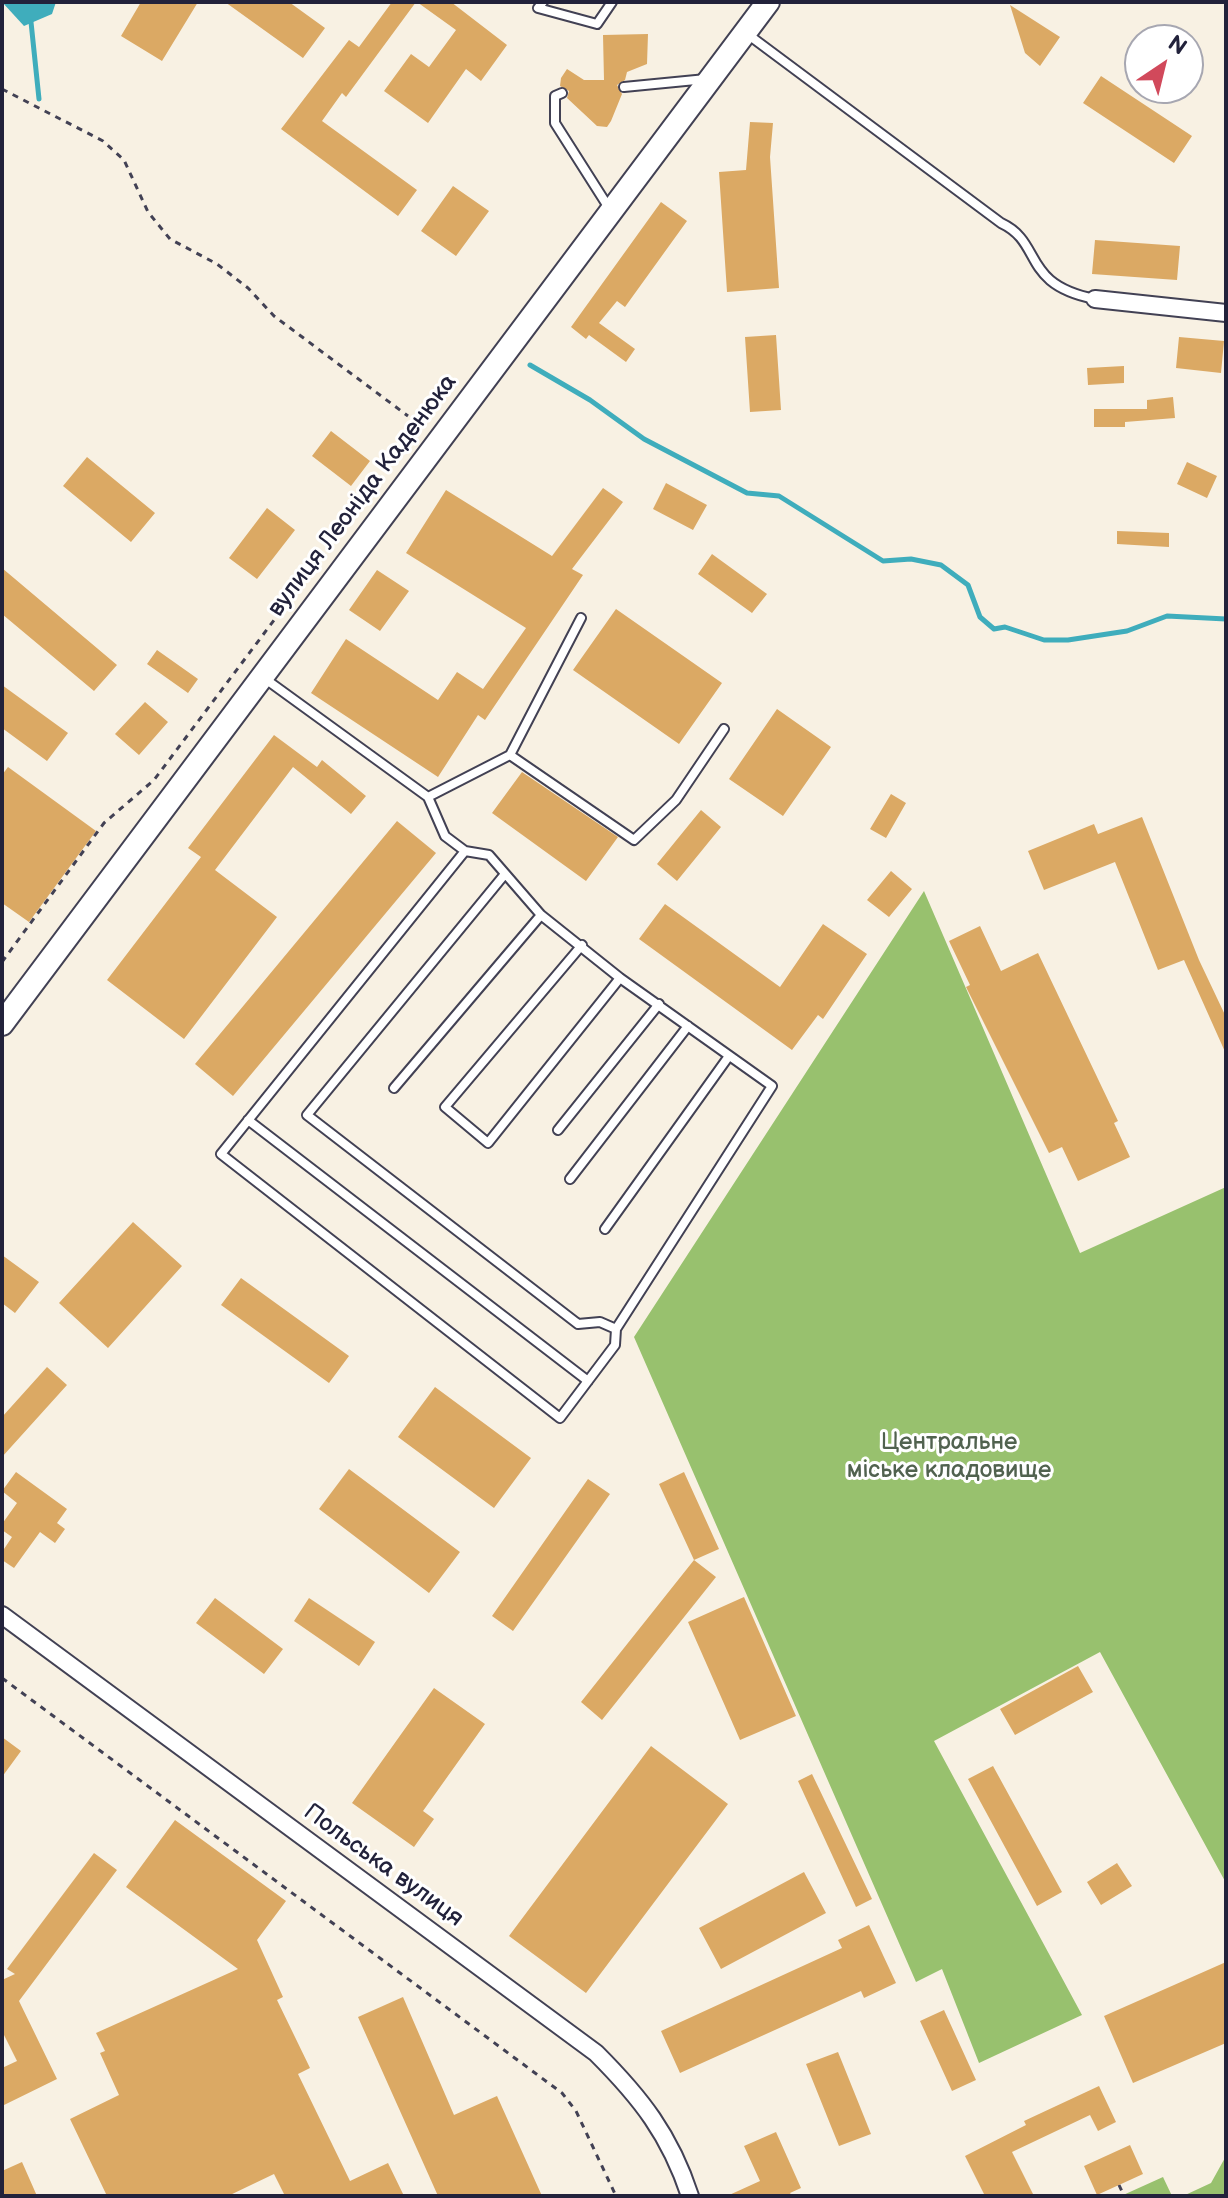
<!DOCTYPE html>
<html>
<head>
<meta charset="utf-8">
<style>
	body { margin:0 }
	#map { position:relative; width:1228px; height:2198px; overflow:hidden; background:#f8f1e3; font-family:"Balsamiq Sans",sans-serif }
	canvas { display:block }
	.frame { position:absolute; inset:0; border:4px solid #22223b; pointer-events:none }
	.north { position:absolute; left:1124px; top:24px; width:80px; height:80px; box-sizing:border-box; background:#fff; border:2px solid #a7a7b1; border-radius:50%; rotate:35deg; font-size:22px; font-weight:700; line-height:32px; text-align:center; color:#22223b }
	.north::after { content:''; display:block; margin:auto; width:28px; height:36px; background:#d1495b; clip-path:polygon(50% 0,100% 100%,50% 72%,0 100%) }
</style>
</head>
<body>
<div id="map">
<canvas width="1228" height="2198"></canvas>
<div class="frame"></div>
<div class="north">N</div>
</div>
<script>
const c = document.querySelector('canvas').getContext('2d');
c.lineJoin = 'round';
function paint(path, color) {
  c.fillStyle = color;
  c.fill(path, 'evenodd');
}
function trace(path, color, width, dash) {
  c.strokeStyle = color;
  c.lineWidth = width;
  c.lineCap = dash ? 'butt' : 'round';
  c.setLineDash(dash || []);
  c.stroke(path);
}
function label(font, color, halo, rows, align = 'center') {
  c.font = font + ' "Balsamiq Sans",sans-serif';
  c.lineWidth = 6;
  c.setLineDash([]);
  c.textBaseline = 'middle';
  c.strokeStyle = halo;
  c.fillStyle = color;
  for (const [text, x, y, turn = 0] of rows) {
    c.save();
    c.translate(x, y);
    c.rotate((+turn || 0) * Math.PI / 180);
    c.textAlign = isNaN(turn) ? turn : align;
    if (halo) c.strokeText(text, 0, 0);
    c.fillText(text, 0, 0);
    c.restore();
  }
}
const green = new Path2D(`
	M924,891L1080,1253L1226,1187V1883L1100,1652L934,1741L1082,2015L979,2063L942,1969L916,1982L634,1337Z
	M1226,2156V2196H1183L1211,2183Z
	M1163,2177L1172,2196H1121Z`);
const water = new Path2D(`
	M2,2H56L52,14L24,26Z`);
const stream = new Path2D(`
	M31,22L39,99
	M530,365L590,400L644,439L747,493L779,496L883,561L911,559L941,565L968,585L980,617L994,629L1005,627L1044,640H1068L1127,631L1167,616L1226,619`);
const building = new Path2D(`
	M141,2H198L162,61L121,36Z
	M225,2H289L325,28L303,58Z
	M392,2H416L346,97L342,93L322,121L417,190L398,216L281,129L349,40L359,47Z
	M417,2H451L507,45L481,81L466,69L428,123L384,91L411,54L429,67L456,30Z
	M1010,5L1060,37L1040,66L1025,53Z
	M648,34L647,64L627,72L625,80L617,85L622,94L611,121L607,127L597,126L567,98L569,91L560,86L561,78L567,69L584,80H604L603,35Z
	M1101,76L1192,136L1174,163L1083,103Z
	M750,122L773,123L770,157L779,288L727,292L719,172L746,170Z
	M453,186L489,211L456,256L421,231Z
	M661,202L687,221L625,307L617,301L599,323L635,349L626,362L589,335L586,339L571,327Z
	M1095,240L1180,246L1177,280L1092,274Z
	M776,335L781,410L750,412L745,337Z
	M1179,337L1224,341L1221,373L1176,368Z
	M1124,366V383L1088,385L1087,368Z
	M1173,397L1175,418L1125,422V427H1094V409H1147V400Z
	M331,431L370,461L351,486L312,456Z
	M87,457L155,513L131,542L63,486Z
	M1187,462L1217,476L1207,498L1177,484Z
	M666,483L707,505L693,530L653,509Z
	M603,488L623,502L572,569L583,575L485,720L478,715L438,777L311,693L346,639L438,700L457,672L483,689L526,628L406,553L446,490L552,556Z
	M267,508L295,530L257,579L229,558Z
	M1117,531L1169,533V547L1117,544Z
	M712,554L767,594L752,613L698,574Z
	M2,568L117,665L94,691L2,614Z
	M377,570L409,591L380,631L349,610Z
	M616,609L722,683L679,744L573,670Z
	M157,650L198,679L188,693L147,664Z
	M2,685L68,733L47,761L2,728Z
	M145,702L168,722L139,755L115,734Z
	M777,709L831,747L783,816L729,779Z
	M274,735L317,767L322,760L366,796L351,814L293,767L215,870L277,917L184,1039L107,980L201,857L188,848Z
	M8,767L96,831L29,922L2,903V775Z
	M522,772L618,837L586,881L492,813Z
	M891,794L906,803L886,838L870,829Z
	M701,810L721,827L677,881L657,864Z
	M1142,817L1199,960L1226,1017V1054L1184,960L1158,970L1115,862L1044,890L1028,851L1094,824L1098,834Z
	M397,821L436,853L233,1096L195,1064Z
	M891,871L912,889L889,917L867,900Z
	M665,904L780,987L823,924L867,954L823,1019L818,1015L792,1050L639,939Z
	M980,926L1001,971L1038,953L1118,1121L1114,1123L1130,1157L1078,1181L1062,1147L1049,1153L966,987L970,985L949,941Z
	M133,1222L182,1266L108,1348L59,1303Z
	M2,1255L39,1282L15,1313L2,1303Z
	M241,1278L349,1356L329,1383L221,1305Z
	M47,1367L67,1385L2,1457V1417Z
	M435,1387L531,1458L494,1508L398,1437Z
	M349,1469L460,1552L429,1593L319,1509Z
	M16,1472L67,1509L57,1523L65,1529L55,1543L40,1532L14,1568L2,1560V1552L12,1537L2,1530V1524L17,1503L2,1491Z
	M684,1472L719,1549L694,1560L659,1484Z
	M588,1479L610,1494L513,1631L492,1616Z
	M694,1560L716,1577L602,1720L581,1702Z
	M744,1597L796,1716L740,1740L688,1622Z
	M215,1598L283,1649L264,1674L196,1623Z
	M309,1598L375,1642L359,1666L294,1621Z
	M1078,1666L1093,1692L1015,1735L1000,1709Z
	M434,1688L485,1724L423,1811L434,1819L414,1847L352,1803Z
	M2,1737L21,1751L2,1777Z
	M651,1746L728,1804L586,1993L509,1936Z
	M993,1766L1062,1892L1037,1906L968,1779Z
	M812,1774L872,1899L856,1907L798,1781Z
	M175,1820L286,1901L257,1940L283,1997L277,2000L310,2068L298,2074L350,2181L388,2163L404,2196H285L274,2174L228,2196H107L70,2119L119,2095L100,2053L105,2051L96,2033L238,1969L126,1887Z
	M94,1853L117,1870L19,2001L57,2079L2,2106V2068L17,2061L2,2031V1980L15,1974L7,1969Z
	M1117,1863L1132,1886L1101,1905L1087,1882Z
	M804,1872L826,1913L721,1969L699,1928Z
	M869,1925L896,1983L864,1998L861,1991L680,2073L661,2031L842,1948L838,1940Z
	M1226,1962V2043L1133,2083L1104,2016Z
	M403,1997L454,2115L497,2096L542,2196H438L358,2017Z
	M944,2010L976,2080L952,2091L920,2021Z
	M838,2052L871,2134L839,2146L806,2064Z
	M1099,2086L1116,2122L1098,2131L1090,2115L1012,2152L1034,2196H985L965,2156L1026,2125L1024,2121Z
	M776,2132L801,2188L790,2193L792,2196H727L760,2181L744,2146Z
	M1130,2145L1143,2174L1097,2195L1084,2166Z
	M22,2162L37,2196H2V2171Z`);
const path = new Path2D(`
	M2,89L103,141L124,160L148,212L170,239L217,264L248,288L274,316L408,416
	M2,962L104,823L154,780L419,427
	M2,1678L562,2093L576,2111L616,2196
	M1119,2185L1124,2196`);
const lane = new Path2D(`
	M543,2L538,8L597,24L612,2
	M746,33L1001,223C1044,243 1020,284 1095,299
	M624,87L706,79
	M562,93L555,96V123L609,208
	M264,678L428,797L445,836L465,851L489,855L541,915L620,978L772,1086L616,1329L615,1345L560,1418L221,1154L465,851
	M510,755L634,840L676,800L724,729
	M428,797L510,755L581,618
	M505,874L307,1115L578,1324L600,1322L616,1329
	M582,945L445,1107L488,1143L620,978
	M394,1088L541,915
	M248,1120L588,1381
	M558,1130L659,1004
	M570,1179L688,1026
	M605,1229L729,1056`);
const street = new Path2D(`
	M1095,299L1226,313
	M2,1615L596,2053C641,2098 670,2135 690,2196`);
const secondary = new Path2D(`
	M2,1024L768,2`);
const streetNames = [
	["вулиця Леоніда Каденюка",363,496,-53],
	["Польська вулиця",383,1866,36]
];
const parkNames = [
	["Центральне",949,1443],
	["міське кладовище",949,1471]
];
paint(green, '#98c16e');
paint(water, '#3fadbc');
trace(stream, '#3fadbc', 5);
paint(building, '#dba964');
trace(lane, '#424154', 12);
trace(street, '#424154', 20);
trace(secondary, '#424154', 26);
trace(path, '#424154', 3, [6, 6]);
trace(lane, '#fff', 8);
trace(street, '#fff', 16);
trace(secondary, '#fff', 22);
label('24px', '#22223b', '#fff', streetNames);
label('24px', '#51624f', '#fff', parkNames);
</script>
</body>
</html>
